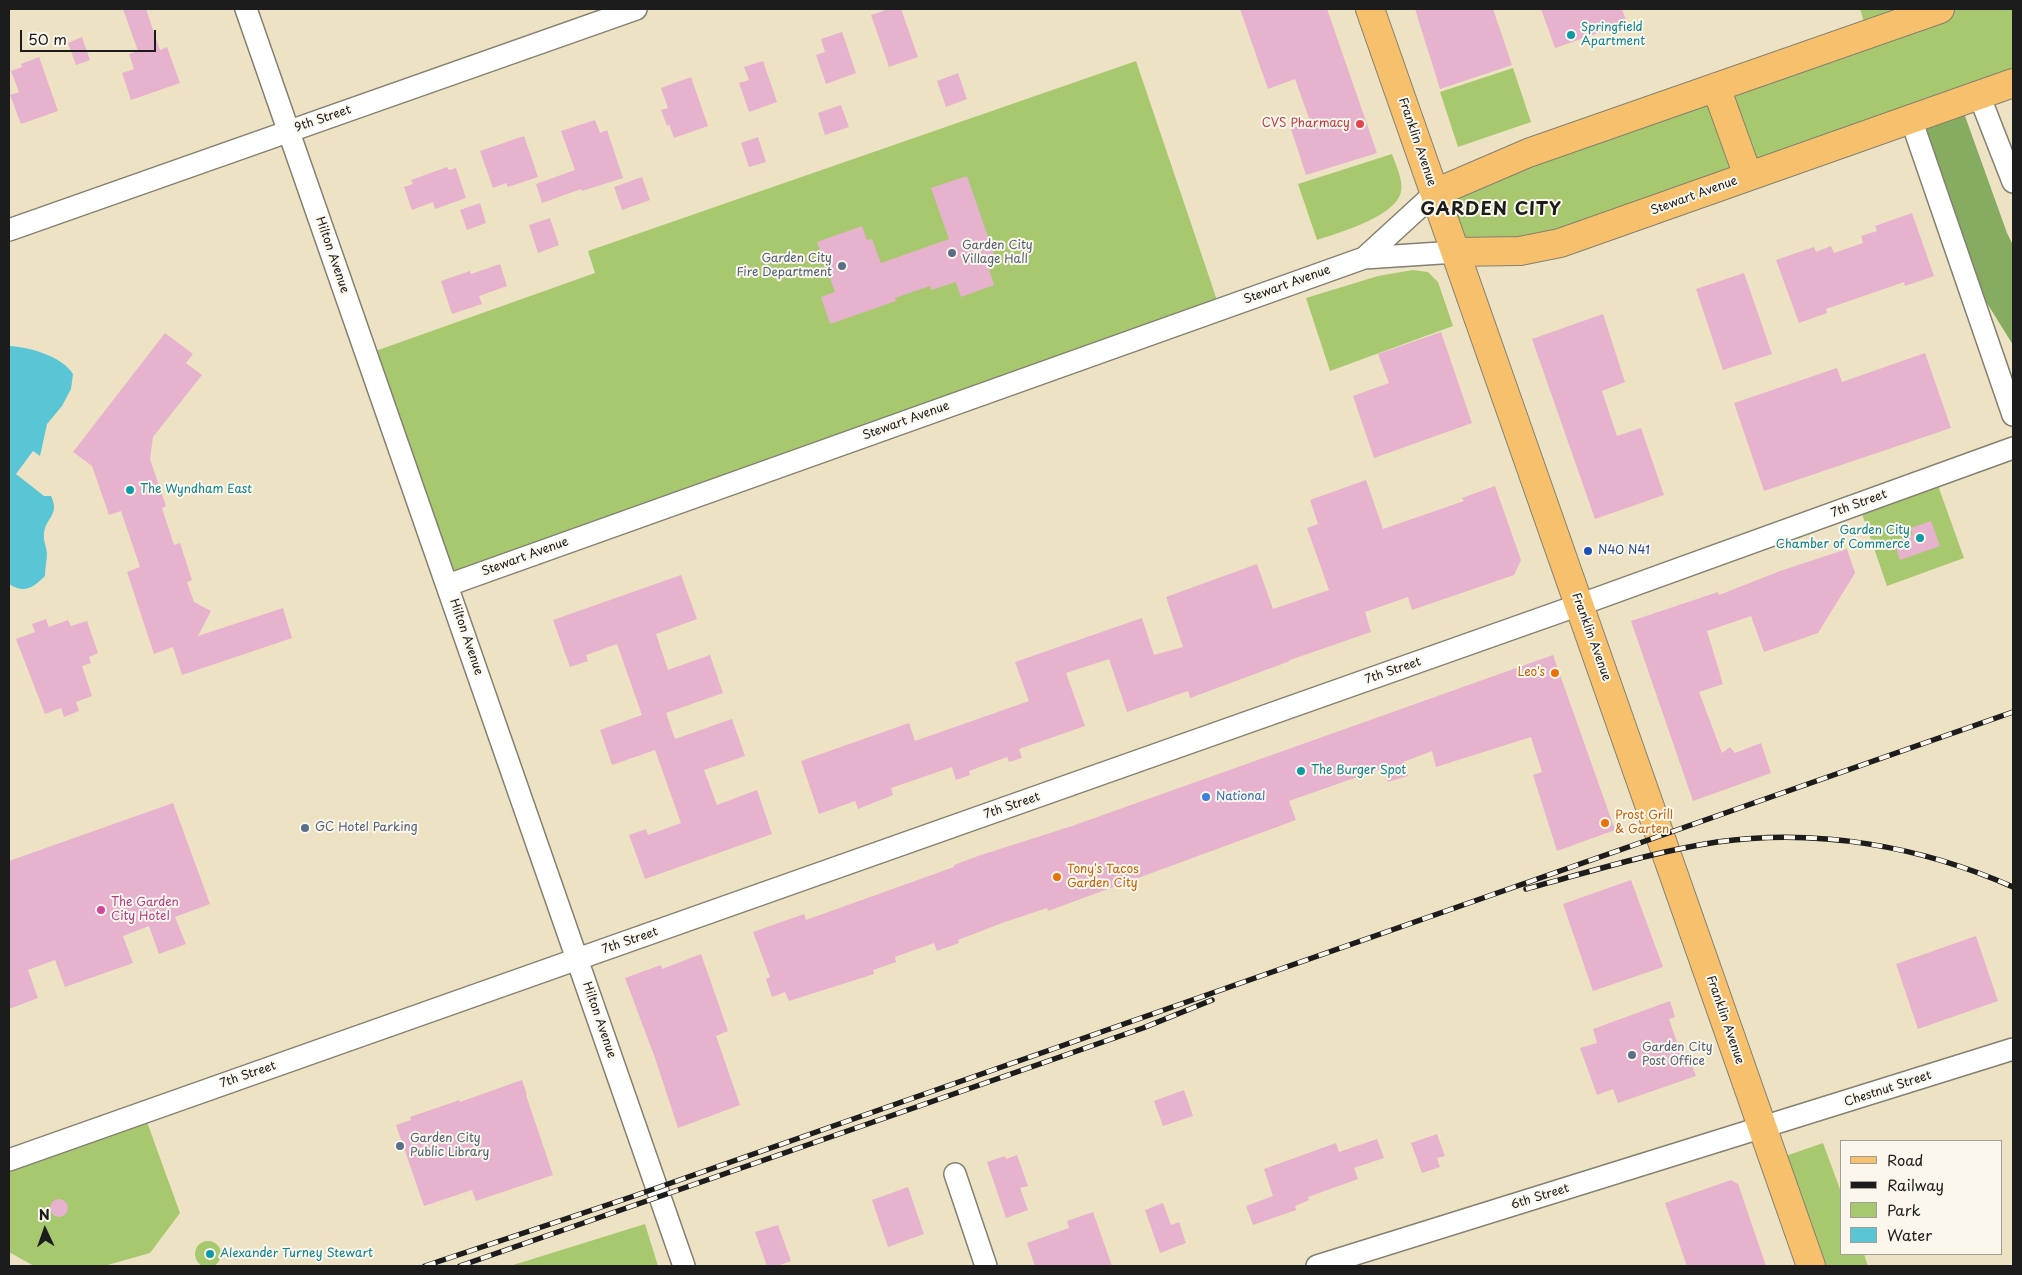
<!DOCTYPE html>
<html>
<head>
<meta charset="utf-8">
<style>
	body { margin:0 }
	#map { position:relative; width:2022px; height:1275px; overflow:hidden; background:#ede3c4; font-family:"Playpen Sans",sans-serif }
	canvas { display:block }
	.frame { position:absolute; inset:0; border:10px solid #1c1c1c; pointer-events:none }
	.legend { position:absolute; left:1840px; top:1140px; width:162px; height:115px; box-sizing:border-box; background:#fbf7ec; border:1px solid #a29f99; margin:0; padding:6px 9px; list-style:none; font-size:15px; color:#1c1c1c }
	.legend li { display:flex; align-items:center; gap:10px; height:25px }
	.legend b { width:25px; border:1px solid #a29f99 }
	.north { position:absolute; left:20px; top:1205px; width:50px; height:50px; -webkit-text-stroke:4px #fbf7ec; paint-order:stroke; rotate:357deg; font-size:14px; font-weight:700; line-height:20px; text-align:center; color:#1c1c1c }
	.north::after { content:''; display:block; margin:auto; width:18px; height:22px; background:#1c1c1c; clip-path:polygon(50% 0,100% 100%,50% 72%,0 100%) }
	.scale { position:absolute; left:20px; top:30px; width:136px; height:22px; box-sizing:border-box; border:2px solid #1c1c1c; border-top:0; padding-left:6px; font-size:15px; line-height:18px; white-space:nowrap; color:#1c1c1c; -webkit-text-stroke:4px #fbf7ec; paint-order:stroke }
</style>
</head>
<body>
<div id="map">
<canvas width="2022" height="1275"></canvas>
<div class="frame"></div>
<ul class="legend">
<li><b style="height:6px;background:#f7c06c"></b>Road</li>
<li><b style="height:6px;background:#1c1c1c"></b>Railway</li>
<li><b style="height:14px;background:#a8c86f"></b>Park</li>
<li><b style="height:14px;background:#5ac5d4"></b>Water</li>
</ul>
<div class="north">N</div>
<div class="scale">50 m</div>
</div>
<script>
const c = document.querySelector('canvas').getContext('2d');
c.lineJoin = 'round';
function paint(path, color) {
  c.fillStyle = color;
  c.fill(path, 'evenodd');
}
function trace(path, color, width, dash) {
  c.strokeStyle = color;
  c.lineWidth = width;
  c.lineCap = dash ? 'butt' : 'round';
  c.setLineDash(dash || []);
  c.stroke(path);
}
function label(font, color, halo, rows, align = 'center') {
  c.font = font + ' "Playpen Sans",sans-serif';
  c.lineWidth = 4;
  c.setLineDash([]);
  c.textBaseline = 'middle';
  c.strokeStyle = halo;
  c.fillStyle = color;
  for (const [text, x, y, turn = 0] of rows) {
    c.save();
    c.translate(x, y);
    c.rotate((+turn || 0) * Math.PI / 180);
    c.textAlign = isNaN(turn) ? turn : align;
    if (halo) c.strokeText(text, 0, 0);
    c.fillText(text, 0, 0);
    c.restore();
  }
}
const green = new Path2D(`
	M1860,9H2013V84L1600,229L1465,246L1451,211L1455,194L1866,29Z
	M1136,61L1221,312L448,585L367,354L595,273L588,251Z
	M1513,68L1531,122L1458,147L1440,92Z
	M1392,154C1396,166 1405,183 1400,195C1391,218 1338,233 1317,240L1298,184Z
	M1413,270L1428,272L1438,282L1453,326L1330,371L1306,298L1378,276Z
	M1936,480L1964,558L1887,586L1860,508Z
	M143,1111L180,1213L150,1253L104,1266H34L9,1252V1158Z
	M1823,1143L1841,1192V1254H1864L1868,1266H1811L1774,1160Z
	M645,1224L658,1266H510Z
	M195 1254a13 13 0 1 1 26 0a13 13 0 1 1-26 0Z`);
const forest = new Path2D(`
	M1960,102L2007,233L2013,245V345L1949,242L1902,123Z`);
const water = new Path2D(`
	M9,346C29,347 62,356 73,374L71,389L62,406L47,424L40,456L33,451L16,474L44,496H51C60,515 46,517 44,533C43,540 46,546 47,553C47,560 45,568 45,576C33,588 24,594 9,584Z`);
const building = new Path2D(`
	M123,9H146L160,50L167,47L180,83L131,100L122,73L134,69L129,54L138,51Z
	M889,9H901L918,57L889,67L871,15Z
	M1240,9H1327L1377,153L1306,175L1291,129L1310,121L1295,79L1268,89Z
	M1415,9H1493L1512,65L1440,89Z
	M1541,9H1622L1627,23L1555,48Z
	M842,32L856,73L826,84L816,55L825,52L821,39Z
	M82,37L90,60L76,65L68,43Z
	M39,57L58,111L21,124L10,95L19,92L11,71L22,67L21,64Z
	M763,61L777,102L749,112L739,83L749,80L744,67Z
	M958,73L967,99L946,107L937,81Z
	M691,77L708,126L674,138L669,124L667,126L661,110L668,108L661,88Z
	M841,105L849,127L825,135L818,113Z
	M595,120L600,133L607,130L623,178L582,191L581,189L542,203L536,184L575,170L561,131Z
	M524,136L538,177L508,187L506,183L493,188L480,151Z
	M758,137L766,162L749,167L741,143Z
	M447,167L449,170L456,168L466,198L435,209L433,202L412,210L404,187L413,184L411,180Z
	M967,176L996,260L987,263L994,285L961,297L956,282L931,290L930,286L895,298L896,301L830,324L821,297L835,292L817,242L862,226L867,240L872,239L881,263L949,239L931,188Z
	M642,177L650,200L622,210L614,187Z
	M480,203L486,223L467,230L460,210Z
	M1912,213L1934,276L1905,286L1904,282L1826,309L1827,313L1799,323L1776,260L1814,247L1816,252L1831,246L1834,253L1863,243L1861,236L1877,231L1875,226Z
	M550,218L559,245L538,253L529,225Z
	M500,264L507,286L479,296L482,304L452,314L441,281L470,271L471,274Z
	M1744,273L1772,354L1723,370L1696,289Z
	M1603,314L1625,382L1602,391L1617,436L1641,428L1664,495L1595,519L1532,339Z
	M1441,332L1472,423L1374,458L1353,396L1389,383L1378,354Z
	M165,333L193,354L186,363L202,375L153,437L150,459L166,506L162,508L174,545L180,543L192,580L187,582L194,602L211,611L198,636L283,608L292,638L182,675L173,647L154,654L127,572L140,567L121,511L109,515L92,466L73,452Z
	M1925,353L1951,428L1764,491L1734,403L1837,368L1842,382Z
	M1366,480L1383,529L1464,501L1462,498L1495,486L1521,560L1514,575L1412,610L1408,597L1365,612L1371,632L1290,660V661L1190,698L1188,691L1127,712L1109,659L1066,673L1085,726L1019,749L1022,758L1009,762L1007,757L969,771L970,775L956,780L952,767L891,788L893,795L858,809L855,801L819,814L801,761L909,723L915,741L1029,701L1015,662L1142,618L1154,655L1183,647L1166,597L1257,564L1273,609L1329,590L1307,528L1318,524L1310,500Z
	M1931,521L1940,546L1900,560L1894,542L1913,535L1911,528Z
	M1847,549L1855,573L1818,633L1764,652L1751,616L1707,631L1723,684L1699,692L1722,753L1730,747L1735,753L1761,743L1771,773L1693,801L1631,621L1718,592L1719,595L1780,571Z
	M681,575L697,619L656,634L668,670L710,655L723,693L666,713L675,739L732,719L745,756L704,770L717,805L757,790L772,834L645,879L629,835L646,829L648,835L681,823L655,750L612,765L600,730L642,715L617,644L586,655L588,661L570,667L553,620Z
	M46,619L49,627L68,620L71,626L87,621L98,653L89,657L91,663L82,666L92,696L76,702L79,711L64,717L61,708L45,714L16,639L35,632L32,624Z
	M1553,655L1615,830L1557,851L1533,775L1542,772L1531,737L1436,767L1432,751L1403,762L1408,776L1388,782L1383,768L1289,801L1296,820L1048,911L1047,908L1002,923L958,940L959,943L937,951L934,943L895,957L896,962L873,970L874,974L789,1001L785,992L772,997L766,979L770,977L753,932L804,914L806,920L954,867V865L978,856L1072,826Z
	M173,803L210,904L175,917L186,944L159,954L149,926L123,936L133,963L65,987L55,960L28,970L38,998L9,1009V861Z
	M1631,880L1663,967L1593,991L1563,904Z
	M1976,936L1998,1001L1918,1029L1896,964Z
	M701,954L728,1031L716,1036L740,1105L678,1128L655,1058L625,978L661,965L662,969Z
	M1670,1001L1675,1017L1669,1019L1684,1063L1690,1061L1696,1076L1618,1103L1613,1089L1597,1095L1580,1048L1597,1043L1593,1029Z
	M522,1080L527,1095H526L553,1175L476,1201L472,1190L424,1206L396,1125L411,1120L410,1117L451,1103L459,1100L460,1102Z
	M1184,1090L1193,1116L1163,1126L1154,1101Z
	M1437,1134L1445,1156L1437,1158L1440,1167L1422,1173L1411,1143Z
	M1377,1139L1384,1158L1354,1168L1358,1179L1308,1197L1309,1200L1295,1206L1296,1210L1253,1225L1246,1206L1273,1196L1264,1169L1336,1143L1339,1152Z
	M1017,1155L1028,1186L1020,1188L1028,1210L1006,1218L987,1162L1005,1156L1006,1159Z
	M1731,1180L1738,1184L1766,1266H1687L1665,1203Z
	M908,1187L924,1234L888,1247L872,1200Z
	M50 1208a9 9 0 1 1 18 0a9 9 0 1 1-18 0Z
	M1163,1203L1171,1225L1179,1222L1186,1243L1160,1253L1145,1210Z
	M1093,1212L1112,1266H1035L1027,1243L1069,1228L1067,1221Z
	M778,1225L791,1261L777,1266H767L755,1232Z`);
const minor = new Path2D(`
	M246,9L684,1266
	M1979,95L2013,182
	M1911,119L2013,415
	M9,230L636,9
	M1364,258L1435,193
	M448,585L1364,258L1456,252
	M9,1160L1579,605L2013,448
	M955,1174L986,1266
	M1317,1266L2013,1049`);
const major = new Path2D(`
	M1370,9L1811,1266
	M1716,87L1748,176
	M1435,193L1528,153L1940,9
	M1456,252L1520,251L1560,243L2013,83`);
const rail = new Path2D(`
	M1526,889C1589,872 1652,852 1717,842C1818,828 1920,846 2013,887
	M425,1266L631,1197L2013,712
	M460,1266L1143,1028L1212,1000`);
const markers = [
	[1571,35,5,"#0f9aa8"],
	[1360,124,5,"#e0444e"],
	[952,253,5,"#5c6f8a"],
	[842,266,5,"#5c6f8a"],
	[130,490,5,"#0f9aa8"],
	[1920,538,5,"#0f9aa8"],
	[1588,551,5,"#1a4fb4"],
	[1555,673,5,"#e8710a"],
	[1301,771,5,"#0f9aa8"],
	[1206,797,5,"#3f7fe0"],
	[1605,823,5,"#e8710a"],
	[305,828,5,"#5c6f8a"],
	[1057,877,5,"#e8710a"],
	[101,910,5,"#d1479c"],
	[1632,1055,5,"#5c6f8a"],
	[400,1146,5,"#5c6f8a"],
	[210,1254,5,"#0f9aa8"]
];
const cultureNames = [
	["Springfield",1581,28],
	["Apartment",1581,42],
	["The Wyndham East",140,490],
	["Garden City",1910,531,"right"],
	["Chamber of Commerce",1910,545,"right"],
	["The Burger Spot",1311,771],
	["Alexander Turney Stewart",220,1254]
];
const streetNames = [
	["9th Street",323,119,-19],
	["Franklin Avenue",1417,142,71],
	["Stewart Avenue",1694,196,-20],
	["Hilton Avenue",332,255,71],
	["Stewart Avenue",1287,285,-20],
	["Stewart Avenue",906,421,-20],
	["7th Street",1859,504,-20],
	["Stewart Avenue",525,557,-20],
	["Hilton Avenue",466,637,71],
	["Franklin Avenue",1591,637,70],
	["7th Street",1393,671,-19],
	["7th Street",1012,806,-19],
	["7th Street",630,941,-19],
	["Hilton Avenue",599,1020,71],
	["Franklin Avenue",1725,1020,71],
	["7th Street",248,1075,-19],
	["Chestnut Street",1888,1089,-18],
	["6th Street",1540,1197,-17]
];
const healthNames = [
	["CVS Pharmacy",1350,124]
];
const serviceNames = [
	["Garden City",962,246],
	["Village Hall",962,260],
	["Garden City",832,259,"right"],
	["Fire Department",832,273,"right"],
	["GC Hotel Parking",315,828],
	["Garden City",1642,1048],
	["Post Office",1642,1062],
	["Garden City",410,1139],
	["Public Library",410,1153]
];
const transitNames = [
	["N40 N41",1598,551]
];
const foodNames = [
	["Leo's",1545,673,"right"],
	["Prost Grill",1615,816],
	["& Garten",1615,830],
	["Tony's Tacos",1067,870],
	["Garden City",1067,884]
];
const shopNames = [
	["National",1216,797]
];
const hotelNames = [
	["The Garden",111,903],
	["City Hotel",111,917]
];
const districtNames = [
	["GARDEN CITY",1491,210]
];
paint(green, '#a8c86f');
paint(forest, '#86ac62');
paint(water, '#5ac5d4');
paint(building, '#e6b2cd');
trace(minor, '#848070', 24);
trace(major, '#848070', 30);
trace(minor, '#fff', 21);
trace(major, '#f7c06c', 28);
trace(rail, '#1c1c1c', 5.5);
trace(rail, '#fbf7ec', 4, [11]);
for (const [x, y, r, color] of markers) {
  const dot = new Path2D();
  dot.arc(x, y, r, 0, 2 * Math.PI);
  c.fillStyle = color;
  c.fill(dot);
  trace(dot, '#fbf7ec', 2);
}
label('12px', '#0d838f', '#fbf7ec', cultureNames, 'left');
label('12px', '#1c1c1c', '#fbf7ec', streetNames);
label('12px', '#be3a42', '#fbf7ec', healthNames, 'right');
label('12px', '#4e5e75', '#fbf7ec', serviceNames, 'left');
label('12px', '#164399', '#fbf7ec', transitNames, 'left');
label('12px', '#c56008', '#fbf7ec', foodNames, 'left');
label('12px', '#366cbe', '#fbf7ec', shopNames, 'left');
label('12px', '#b23c85', '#fbf7ec', hotelNames, 'left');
c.letterSpacing = '1px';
label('bold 18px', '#1c1c1c', '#fbf7ec', districtNames);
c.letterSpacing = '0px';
</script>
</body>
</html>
